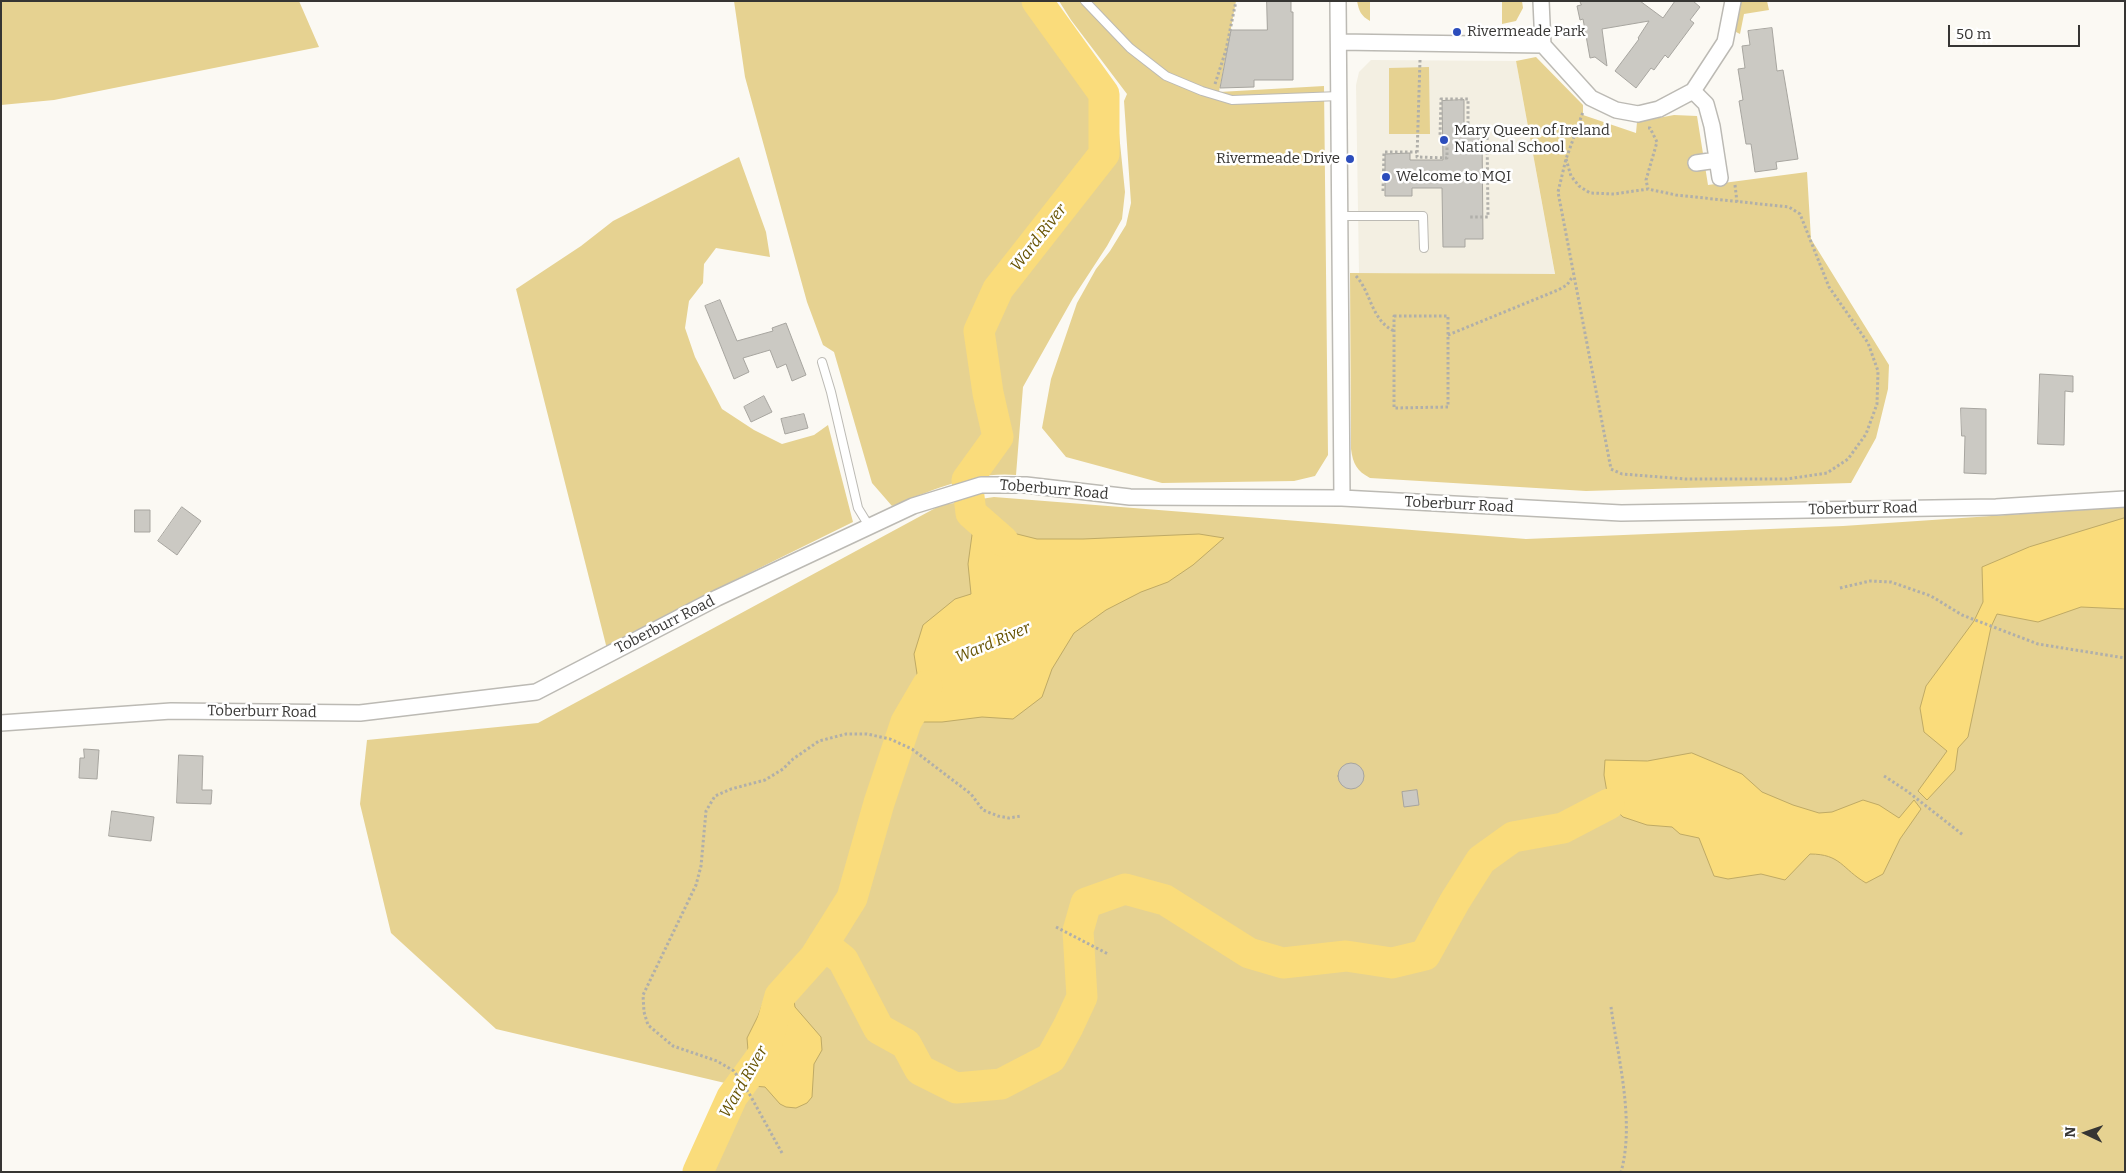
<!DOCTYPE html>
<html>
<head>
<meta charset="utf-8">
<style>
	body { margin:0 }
	#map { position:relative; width:2126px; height:1173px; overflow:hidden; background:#fbf9f3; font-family:Bitter,serif }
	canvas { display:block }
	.frame { position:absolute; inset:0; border:2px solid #363533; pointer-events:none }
	.north { position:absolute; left:2061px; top:1108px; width:50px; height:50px; -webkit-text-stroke:4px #fff; paint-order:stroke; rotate:273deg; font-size:14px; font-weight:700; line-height:20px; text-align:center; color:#363533 }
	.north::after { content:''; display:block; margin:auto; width:18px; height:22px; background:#363533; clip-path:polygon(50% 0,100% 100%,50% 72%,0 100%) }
	.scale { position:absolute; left:1948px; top:25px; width:132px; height:22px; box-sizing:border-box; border:2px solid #363533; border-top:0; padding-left:6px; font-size:15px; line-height:18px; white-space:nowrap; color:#363533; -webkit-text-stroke:4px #fff; paint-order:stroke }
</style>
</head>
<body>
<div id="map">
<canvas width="2126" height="1173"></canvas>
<div class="frame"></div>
<div class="north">N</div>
<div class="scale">50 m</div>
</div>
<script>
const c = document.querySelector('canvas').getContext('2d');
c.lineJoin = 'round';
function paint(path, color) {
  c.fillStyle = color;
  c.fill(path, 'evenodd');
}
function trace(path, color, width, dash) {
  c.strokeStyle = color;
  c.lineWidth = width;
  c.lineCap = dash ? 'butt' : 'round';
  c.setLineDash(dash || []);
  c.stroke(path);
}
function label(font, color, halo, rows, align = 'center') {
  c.font = font + ' Bitter,serif';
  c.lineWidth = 5;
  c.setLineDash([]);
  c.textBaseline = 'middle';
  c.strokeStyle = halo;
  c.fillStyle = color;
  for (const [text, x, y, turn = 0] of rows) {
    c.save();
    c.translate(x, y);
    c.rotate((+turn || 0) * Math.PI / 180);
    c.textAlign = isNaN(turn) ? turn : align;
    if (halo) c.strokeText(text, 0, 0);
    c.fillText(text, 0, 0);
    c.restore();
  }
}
const built = new Path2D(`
	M1371,60L1516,61L1555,275L1359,273L1356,85L1359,72Z`);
const green = new Path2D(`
	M1,1H299L319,47L54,100L1,105Z
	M734,1H1032L1097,91L1101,102L1116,104L1125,192L1122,219L1107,246L1073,298L1023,387L1016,475C973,471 931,491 892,506L872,483L834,352L823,345L807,302L745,77Z
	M1059,1H1236L1219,92L1324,86L1328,455L1315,476L1294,481L1162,483L1066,457L1042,428L1051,379L1077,303L1096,269L1110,251L1126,225L1131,203L1124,101L1127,94L1071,20Z
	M1357,1H1370V21C1361,16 1359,11 1357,1Z
	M1502,1H1522L1523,8L1516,21L1502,24Z
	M1738,1H1767L1769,10L1744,14L1740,34L1734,31Z
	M1536,57L1583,105V115L1636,133L1637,122L1674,115L1697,116L1708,185L1807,172L1811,239L1889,365L1888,389L1876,438L1851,483L1586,491L1370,478C1357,471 1353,464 1351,449L1350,273L1555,274L1516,61Z
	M1429,67L1430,134H1389V68Z
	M739,157L766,232L770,257L716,248L704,264L703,283L689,301L685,328L695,357L722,409L754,430L782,444L814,435L828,425L853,522L727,584L607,649L516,289L581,246L613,221Z
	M994,497L1526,539L1843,526L2125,507V1172H693L725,1083L496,1029L391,933L360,804L367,740L538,723L941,505Z`);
const water = new Path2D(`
	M971,513L1005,531L1037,539H1083L1199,534L1224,538L1193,565L1168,582L1141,592L1106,610L1074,633L1052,669L1042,697L1013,719L982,717L942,722H906L919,687L914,654L923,625L955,599L971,594L968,564L972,535Z
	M2125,518V609L2081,607L2038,622L1997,614L1991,627L1968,737L1958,748L1955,770L1927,800L1918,791L1947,751L1924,732L1920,708L1926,686L1974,621L1983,602L1982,567L2029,547Z
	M1692,753L1742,774L1762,792L1793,805L1819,813L1832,812L1863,800L1879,805L1899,818L1914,800L1921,809L1900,839L1883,874L1866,883C1842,869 1841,854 1810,854L1785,880L1761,874L1728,879L1714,876L1699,838L1680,834L1672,827L1647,825L1623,817L1609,804L1604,775L1605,760L1647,761Z
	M788,971L803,984L793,995L795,1007L821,1037L822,1050L814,1064L812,1097L807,1103L796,1108L786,1107L780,1104L765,1087L753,1086L749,1089L740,1075L749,1063L747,1038L758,1016L767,993L773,989Z`);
const river = new Path2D(`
	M1003,541L971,513L967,480L998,437L988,393L979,331L998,289L1104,154V94L1037,1
	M823,944L843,960L879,1029L906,1044L920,1070L956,1088L1001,1084L1051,1058L1068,1027L1082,997L1078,931L1086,903L1125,889L1165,900L1249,953L1283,963L1346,956L1392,963L1425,955L1455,901L1481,860L1513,837L1563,828L1609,804
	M698,1172L732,1097L764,1053L780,996L815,957L852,898L879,803L906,722L927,686`);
const building = new Path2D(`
	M1267,1H1291V12H1293V80H1254V87L1220,88L1231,30H1267Z
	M1580,1H1640L1663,18L1675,1H1693L1700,7L1690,20L1694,23L1668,58L1665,55L1654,70L1651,68L1636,88L1615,71L1639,39L1638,38L1649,21L1602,29L1607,66L1595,57L1590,58L1583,19L1580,20L1577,6L1581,5Z
	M1772,28L1777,71L1783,70L1798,159L1776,162L1777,169L1755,172L1751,144H1746L1739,101L1743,100L1738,69L1745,68L1742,46L1750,45L1748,31Z
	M1464,100V135L1482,134L1483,239H1465V247H1443L1442,188H1412V196H1385V154L1410,153V160H1443L1442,101Z
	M720,300L737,341L773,331L772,328L786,323L806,375L792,381L786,364L777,368L770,350L743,358L749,372L734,379L705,306Z
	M2040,374L2073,376V392L2065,391L2064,445L2038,444Z
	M764,396L772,412L751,422L744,407Z
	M1961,408L1986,409V474L1964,473L1965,436H1962Z
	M804,414L808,428L785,434L781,419Z
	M182,507L201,521L177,555L158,541Z
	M135,510H150V532H135Z
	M84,749L99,750L97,779L79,778L80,758H84Z
	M179,755L203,756L202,790H212L211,804L177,803Z
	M1338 776a13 13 0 1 1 26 0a13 13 0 1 1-26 0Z
	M1417,790L1419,805L1404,807L1402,792Z
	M112,811L154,817L151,841L109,836Z`);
const path = new Path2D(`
	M1420,60L1417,157L1447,158V140L1440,137L1441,99H1468V132H1487L1488,217H1470
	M1215,84L1226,50L1236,1
	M1648,128H1650L1657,142L1646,180L1648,189
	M1566,159L1571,176L1579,186L1590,193L1614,194L1648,189L1676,195L1789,207L1800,214L1829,287L1868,343L1878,371L1877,404L1866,434L1848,459L1827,473L1787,479H1686L1622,474L1611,469L1558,192L1566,159L1583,112
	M1735,185L1737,202
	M1383,191L1384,152H1417
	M1356,276C1371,292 1371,320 1394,331
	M1394,316H1448V407L1394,408Z
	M1448,335L1558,290L1567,285L1573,276
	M1840,588L1870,581L1891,582L1931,596L1962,615L2038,644L2125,658
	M1884,776L1907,791L1963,835
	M1056,927L1108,954
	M1611,1007C1618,1058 1635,1122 1621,1172
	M782,1153L750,1095L734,1071L717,1061L673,1046L648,1025L644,1012L643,995L696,885L701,866L706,811L715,796L731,789L765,780L783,769L793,759L819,741L846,734H867L890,739L912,749L971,794L983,810L998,816L1009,818L1021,816`);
const service = new Path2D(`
	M1085,1L1130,48L1166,76L1202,91L1232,100L1340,96
	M1340,216H1423L1424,248
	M822,362L831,392L858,508L869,526`);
const minor = new Path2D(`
	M1338,1L1342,498
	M1339,42L1543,45L1541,1
	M1543,45L1591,98L1616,110L1638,114L1659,109L1693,91L1725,42L1733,1
	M1693,91L1706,104L1712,126L1720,178
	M1696,163L1717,160
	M1,723L171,711L360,713L536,692L717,598L913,506L981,485H1026L1130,497L1342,498L1621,513L1996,507L2125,499`);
const markers = [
	[1457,32,5,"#2c4dbc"],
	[1444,140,5,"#2c4dbc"],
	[1350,159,5,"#2c4dbc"],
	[1386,177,5,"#2c4dbc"]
];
const poiNames = [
	["Rivermeade Park",1467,32],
	["Mary Queen of Ireland",1454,131],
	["National School",1454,148],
	["Rivermeade Drive",1340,159,"right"],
	["Welcome to MQI",1396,177]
];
const streetNames = [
	["Toberburr Road",1054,490,5],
	["Toberburr Road",1459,505,3],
	["Toberburr Road",1863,509,-1],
	["Toberburr Road",665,625,-27],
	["Toberburr Road",262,712,1]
];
const waterNames = [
	["Ward River",1039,238,-52],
	["Ward River",993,643,-23],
	["Ward River",744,1082,-60]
];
paint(built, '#f3efe2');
paint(green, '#e6d291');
paint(water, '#fadc7b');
trace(water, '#bfaa65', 1);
trace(river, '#fadc7b', 31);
paint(building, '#cbc9c3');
trace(building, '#a7a59f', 1);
trace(service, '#bcbab4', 10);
trace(minor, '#bcbab4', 18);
trace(path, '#b0afaa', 3, [2.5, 2.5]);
trace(service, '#fff', 8);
trace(minor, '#fff', 15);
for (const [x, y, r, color] of markers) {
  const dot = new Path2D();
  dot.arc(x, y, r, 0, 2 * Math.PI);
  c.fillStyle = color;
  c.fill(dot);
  trace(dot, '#fff', 2);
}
label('15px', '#363533', '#fff', poiNames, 'left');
label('15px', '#363533', '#fff', streetNames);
label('italic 16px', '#675303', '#fff', waterNames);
</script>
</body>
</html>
